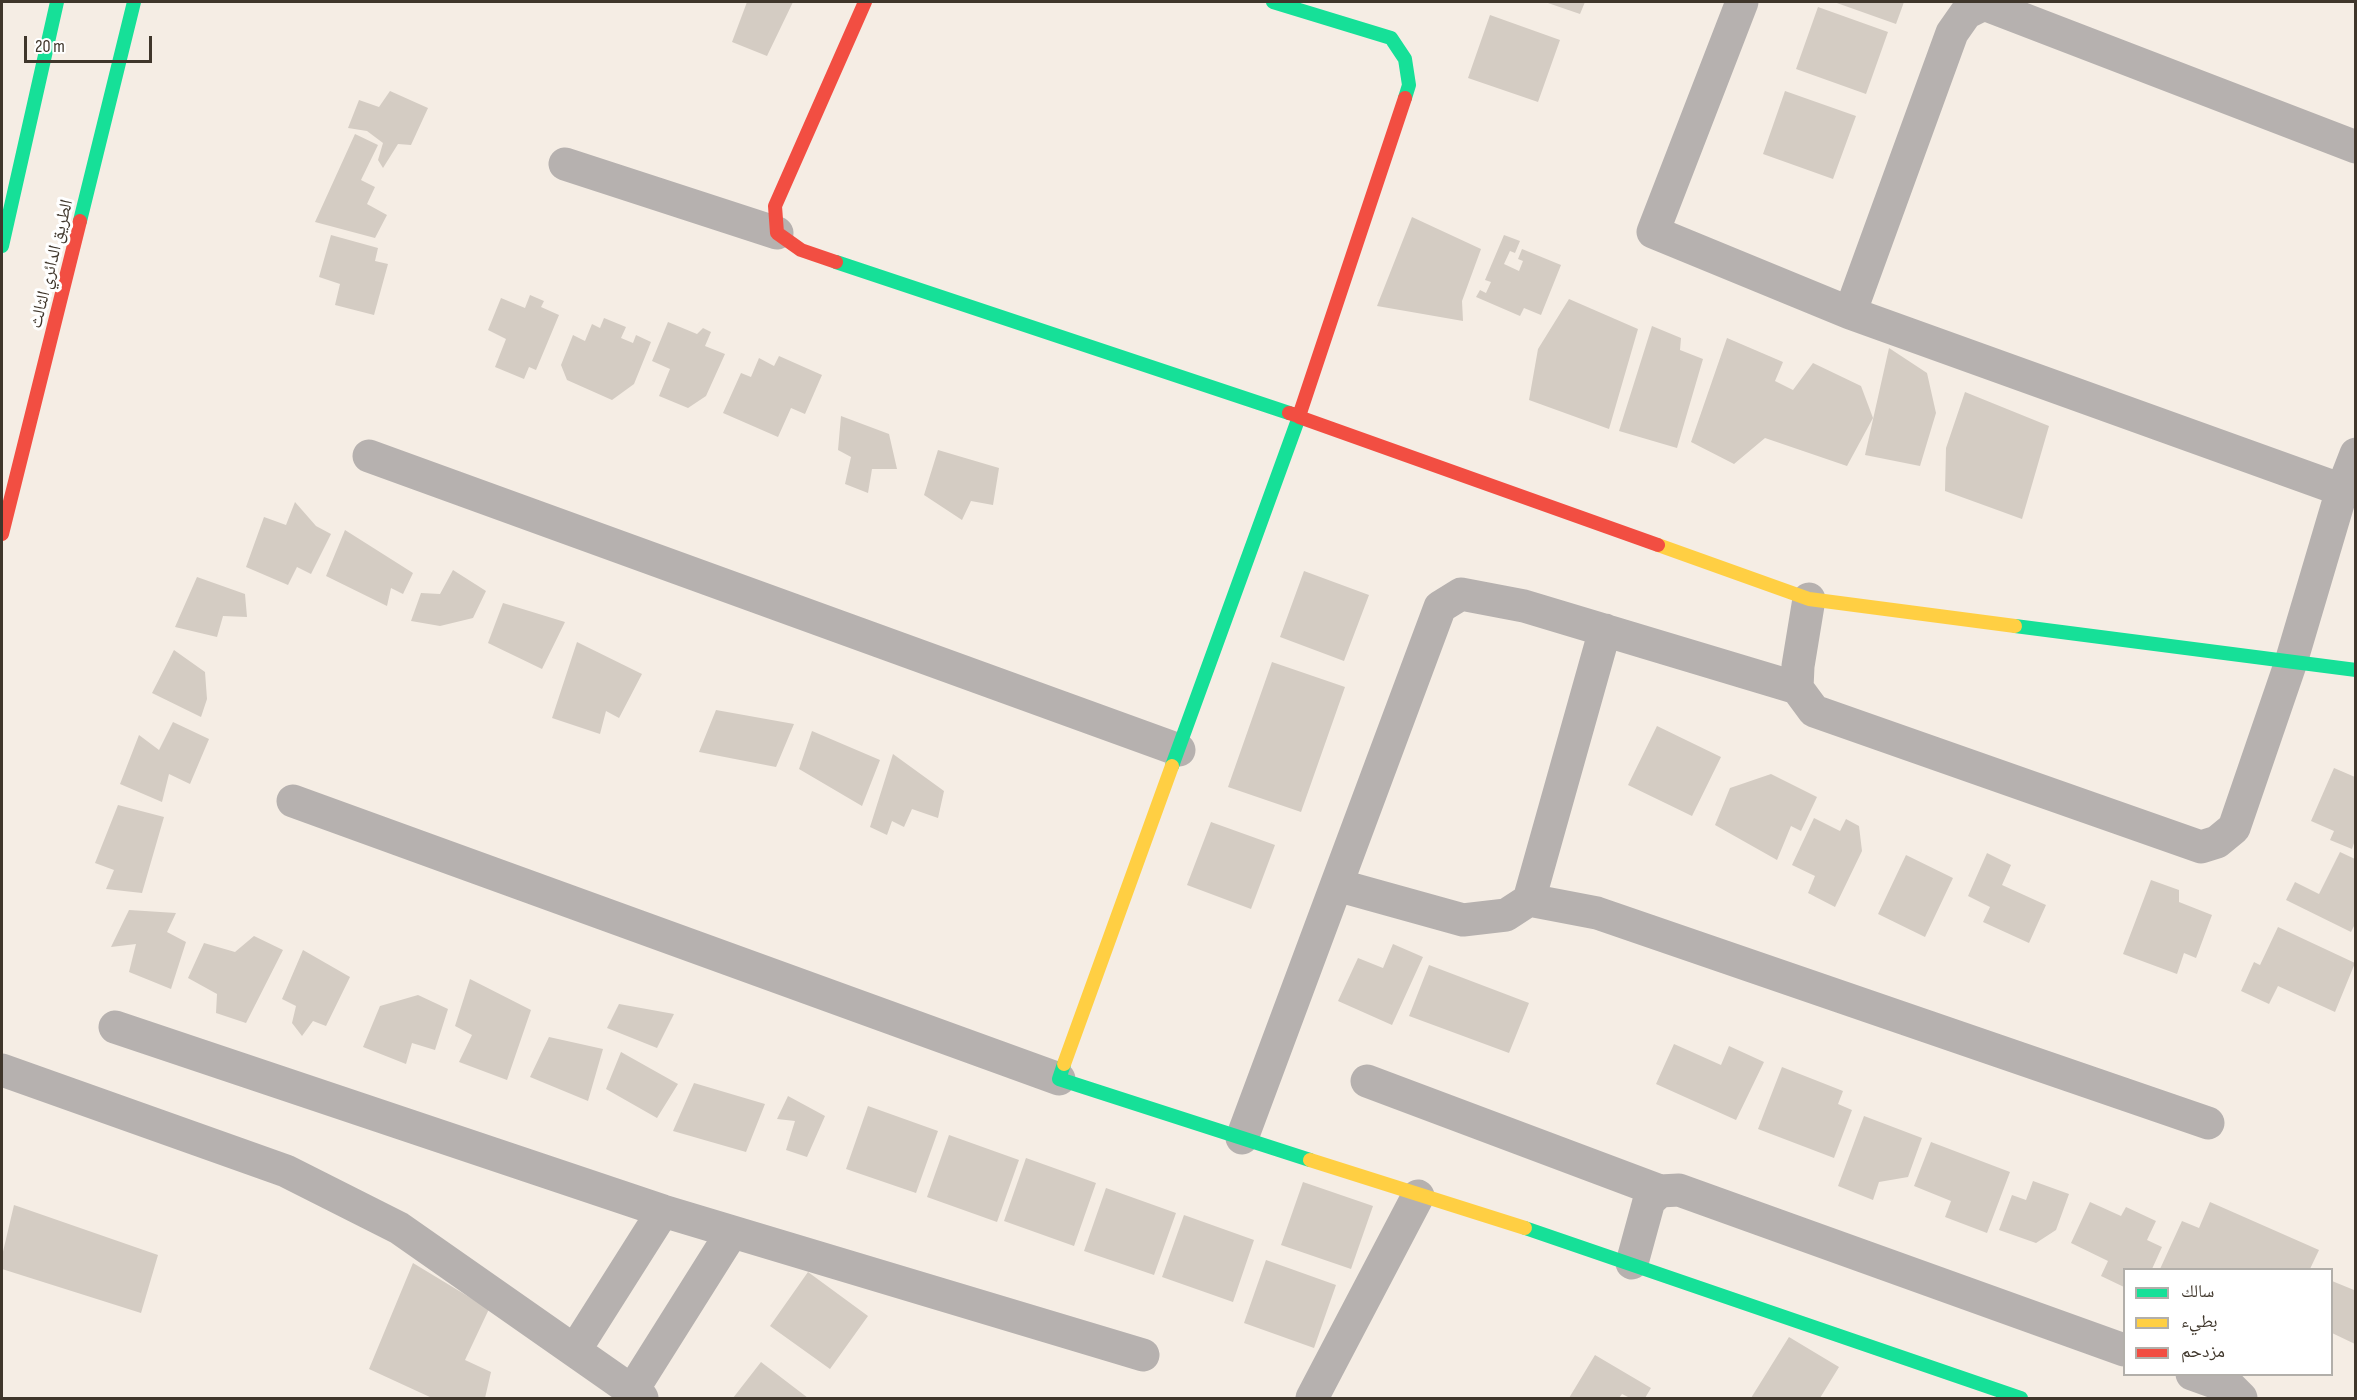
<!DOCTYPE html>
<html>
<head>
<meta charset="utf-8">
<style>
	body { margin:0 }
	#map { position:relative; width:2357px; height:1400px; overflow:hidden; background:#f5ede4; font-family:"Sofia Sans Condensed","Noto Naskh Arabic",sans-serif }
	canvas { display:block }
	.frame { position:absolute; inset:0; border:3px solid #3f362b; pointer-events:none }
	.legend { position:absolute; left:2123px; top:1268px; width:210px; height:108px; box-sizing:border-box; background:#fff; border:2px solid #b2afaa; margin:0; padding:8px 10px; list-style:none; font-size:18px; color:#3f362b }
	.legend li { display:flex; align-items:center; gap:12px; height:30px }
	.legend b { width:30px; border:2px solid #b2afaa }
	.scale { position:absolute; left:24px; top:36px; width:128px; height:27px; box-sizing:border-box; border:3px solid #3f362b; border-top:0; padding-left:8px; font-size:18px; line-height:21px; white-space:nowrap; color:#3f362b; -webkit-text-stroke:4px #fff; paint-order:stroke }
</style>
</head>
<body>
<div id="map">
<canvas width="2357" height="1400"></canvas>
<div class="frame"></div>
<ul class="legend">
<li><b style="height:8px;background:#16e098"></b>سالك</li>
<li><b style="height:8px;background:#ffcf43"></b>بطيء</li>
<li><b style="height:8px;background:#f24e42"></b>مزدحم</li>
</ul>
<div class="scale">20 m</div>
</div>
<script>
const c = document.querySelector('canvas').getContext('2d');
c.lineJoin = 'round';
function paint(path, color) {
  c.fillStyle = color;
  c.fill(path, 'evenodd');
}
function trace(path, color, width, dash) {
  c.strokeStyle = color;
  c.lineWidth = width;
  c.lineCap = dash ? 'butt' : 'round';
  c.setLineDash(dash || []);
  c.stroke(path);
}
function label(font, color, halo, rows, align = 'center') {
  c.font = font + ' "Sofia Sans Condensed","Noto Naskh Arabic",sans-serif';
  c.lineWidth = 6;
  c.setLineDash([]);
  c.textBaseline = 'middle';
  c.strokeStyle = halo;
  c.fillStyle = color;
  for (const [text, x, y, turn = 0] of rows) {
    c.save();
    c.translate(x, y);
    c.rotate((+turn || 0) * Math.PI / 180);
    c.textAlign = isNaN(turn) ? turn : align;
    if (halo) c.strokeText(text, 0, 0);
    c.fillText(text, 0, 0);
    c.restore();
  }
}
const building = new Path2D(`
	M747,2H793L767,56L732,42Z
	M1545,2H1585L1580,14Z
	M1834,2H1904L1896,24Z
	M1818,7L1888,32L1866,94L1796,69Z
	M1490,15L1560,40L1538,102L1468,78Z
	M390,91L428,108L411,145L398,144L383,168L378,160L383,143L367,131L348,128L359,100L379,107Z
	M1785,91L1856,116L1833,179L1763,154Z
	M355,134L378,145L361,180L375,187L367,204L387,215L375,238L315,222Z
	M1412,217L1481,249L1462,301L1463,321L1377,306Z
	M331,235L378,248L375,261L388,264L374,315L335,305L340,284L319,277Z
	M1504,235L1520,241L1515,253L1510,251L1504,264L1519,271L1523,261L1518,259L1522,249L1561,265L1541,315L1524,308L1520,316L1476,297L1480,290L1486,293L1491,282L1485,280Z
	M530,295L544,301L541,307L559,315L536,370L529,367L524,379L495,367L506,339L488,330L501,298L525,308Z
	M1569,299L1638,329L1609,429L1529,400L1538,349Z
	M604,318L626,327L621,338L633,343L636,335L651,342L634,384L612,400L567,380L561,365L573,335L585,341L592,324L600,328Z
	M668,322L697,334L703,328L711,332L705,346L725,354L706,396L688,408L659,396L670,369L652,361Z
	M1652,326L1681,338L1680,350L1703,359L1677,448L1619,431Z
	M1727,338L1783,362L1775,381L1793,390L1813,363L1861,386L1873,418L1847,466L1765,438L1734,464L1691,442Z
	M1889,348L1927,373L1936,413L1920,466L1865,455Z
	M779,356L822,375L805,414L791,408L778,437L723,413L741,373L751,377L759,358L774,366Z
	M1965,392L2049,426L2022,519L1945,491L1946,448Z
	M841,416L889,434L897,469H872L868,493L845,484L851,457L838,450Z
	M938,450L999,468L993,505L971,501L962,520L924,495Z
	M295,502L316,526L331,534L311,574L297,567L288,585L246,567L264,517L286,525Z
	M345,530L413,573L403,594L391,588L387,606L326,576Z
	M453,570L486,591L473,618L440,626L411,621L421,593L440,594Z
	M1304,571L1369,595L1344,661L1280,637Z
	M197,577L245,594L247,617L223,616L217,637L175,627Z
	M503,603L565,622L542,669L488,643Z
	M577,642L642,674L619,718L606,711L600,734L552,718Z
	M174,650L205,672L207,699L201,717L152,693Z
	M1272,662L1345,687L1301,812L1228,787Z
	M716,710L794,724L776,767L699,752Z
	M173,722L209,739L190,784L169,774L162,802L120,784L139,735L159,750Z
	M1657,726L1721,757L1692,816L1628,785Z
	M812,731L880,760L862,806L799,769Z
	M893,754L944,791L938,818L912,809L904,827L892,821L887,835L870,827Z
	M2334,768L2355,777V840L2352,849L2330,840L2334,831L2311,821Z
	M1771,774L1817,797L1801,831L1791,826L1777,860L1715,825L1730,788Z
	M118,805L164,817L142,893L106,889L114,870L95,863Z
	M1814,818L1840,831L1846,819L1859,826L1862,851L1835,907L1808,893L1815,876L1792,865Z
	M1211,822L1275,845L1251,909L1187,885Z
	M2340,852L2355,859V924L2351,932L2286,900L2295,882L2319,894Z
	M1987,853L2011,865L2002,885L2046,905L2029,943L1983,922L1990,907L1968,896Z
	M1906,855L1953,878L1925,937L1878,914Z
	M2151,880L2179,890V902L2212,915L2196,958L2184,953L2177,974L2123,954Z
	M129,910L176,913L167,932L186,942L171,989L129,972L136,944L111,947Z
	M2278,927L2355,963L2335,1012L2278,986L2269,1004L2241,991L2254,962L2260,965Z
	M254,936L283,950L246,1023L216,1013L217,994L188,978L204,943L235,952Z
	M1393,944L1423,957L1392,1025L1338,1001L1358,958L1383,968Z
	M303,950L350,977L326,1026L313,1021L302,1036L292,1023L296,1006L282,999Z
	M1429,965L1529,1003L1509,1053L1409,1016Z
	M470,979L531,1010L507,1080L459,1062L472,1035L455,1026Z
	M418,995L448,1009L435,1050L412,1043L406,1064L363,1047L380,1006Z
	M619,1004L674,1014L657,1048L607,1028Z
	M549,1037L603,1049L588,1101L530,1077Z
	M1674,1044L1721,1065L1729,1046L1764,1062L1736,1120L1656,1084Z
	M621,1052L678,1084L657,1118L606,1089Z
	M1782,1067L1843,1091L1838,1104L1852,1110L1834,1158L1758,1129Z
	M694,1083L765,1104L746,1152L673,1131Z
	M788,1096L825,1116L807,1157L786,1150L795,1121L777,1119Z
	M868,1106L938,1131L916,1193L846,1169Z
	M1864,1116L1922,1138L1908,1177L1879,1182L1873,1200L1838,1186Z
	M949,1135L1019,1160L997,1222L927,1197Z
	M1931,1142L2010,1172L1987,1233L1945,1217L1951,1201L1914,1186Z
	M1026,1158L1096,1183L1074,1246L1004,1221Z
	M2033,1181L2069,1194L2056,1230L2036,1243L1999,1230L2012,1195L2026,1200Z
	M1303,1182L1373,1206L1351,1269L1281,1245Z
	M1106,1188L1176,1213L1154,1275L1084,1251Z
	M2090,1202L2121,1216L2126,1207L2156,1221L2147,1240L2162,1247L2152,1269H2124V1287L2101,1276L2108,1261L2071,1243Z
	M2210,1202L2319,1250L2310,1269H2160L2182,1221L2199,1228Z
	M14,1205L158,1255L141,1313L2,1269V1256Z
	M1184,1215L1254,1240L1233,1302L1162,1277Z
	M1266,1260L1336,1285L1314,1348L1244,1323Z
	M413,1263L489,1309L465,1360L491,1372L485,1398H432L369,1369Z
	M808,1272L868,1316L830,1369L770,1326Z
	M2332,1281L2354,1290L2355,1286V1344L2332,1333Z
	M1789,1337L1839,1367L1820,1398H1751Z
	M1595,1355L1651,1388L1645,1398H1630L1622,1394L1619,1398H1569Z
	M761,1362L808,1398H733Z`);
const street = new Path2D(`
	M1742,2L1653,232L1850,313
	M565,164L777,233
	M369,456L1179,750
	M2342,490L1850,313L1952,33L1966,13L1984,4L2356,147
	M1809,599L1798,666L1797,688L1814,711L2201,847L2217,842L2234,828L2291,662L2342,490L2356,454
	M293,801L1059,1079
	M1337,885L1463,920L1506,915L1529,900L1597,913L2208,1123
	M1529,900L1605,630
	M115,1027L663,1211L1143,1355
	M2,1070L286,1171L399,1228L642,1398
	M1367,1081L1660,1191
	M1242,1138L1440,607L1461,594L1524,606L1797,688
	M1632,1263L1649,1201L1660,1191L1679,1190L2124,1350
	M575,1350L663,1211
	M2192,1374L2231,1388L2241,1398
	M632,1391L732,1232
	M1312,1398L1418,1196`);
const fast = new Path2D(`
	M1273,2L1391,38L1405,59L1409,85L1405,98
	M80,221L134,2
	M2,246L57,2
	M836,262L1289,413
	M2015,626L2356,670
	M1172,766L1299,417
	M1064,1064L1059,1079L1310,1160
	M1525,1228L2021,1398`);
const slow = new Path2D(`
	M1658,545L1809,599L2015,626
	M1064,1064L1172,766
	M1310,1160L1525,1228`);
const jam = new Path2D(`
	M836,262L801,250L777,233L775,206L865,2
	M1289,413L1299,416L1405,98
	M1299,417L1658,545
	M2,534L80,221`);
const streetNames = [
	["الطريق الدائري الثالث",52,264,-76]
];
paint(building, '#d4ccc3');
trace(street, '#b6b1af', 33);
trace(fast, '#16e098', 14);
trace(slow, '#ffcf43', 14);
trace(jam, '#f24e42', 14);
label('18px', '#3f362b', '#fff', streetNames);
</script>
</body>
</html>
